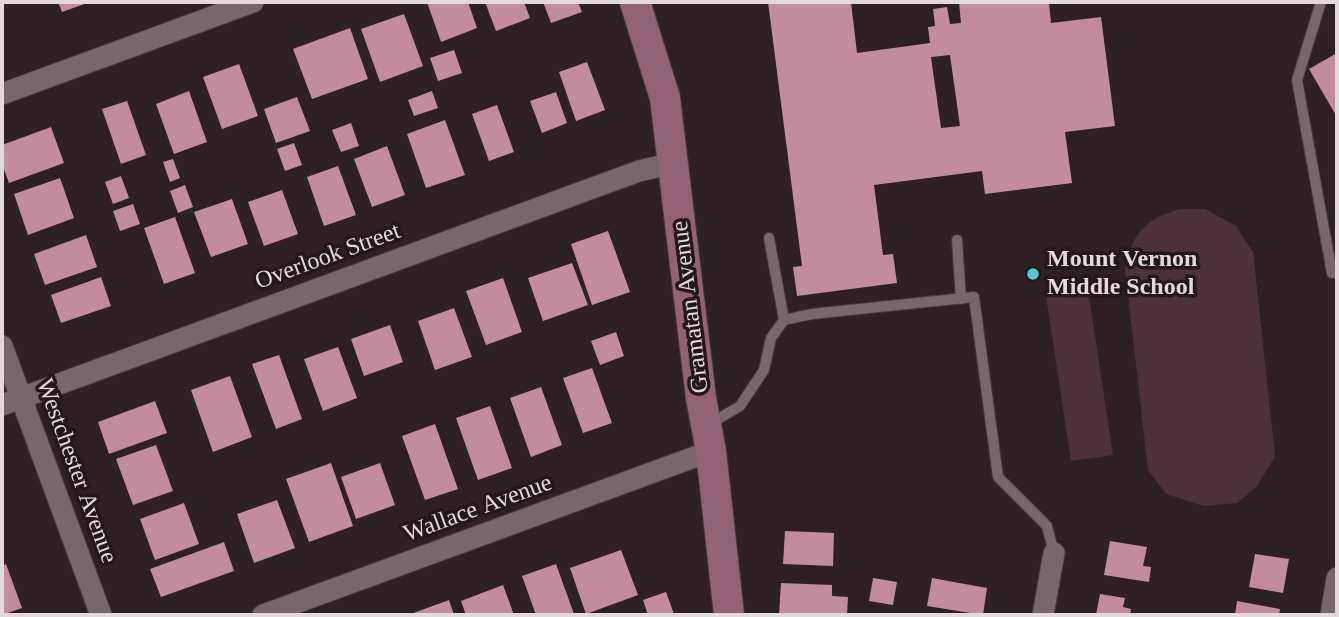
<!DOCTYPE html>
<html>
<head>
<meta charset="utf-8">
<style>
	body { margin:0 }
	#map { position:relative; width:1339px; height:617px; overflow:hidden; background:#2d2125; font-family:"Times New Roman",serif }
	canvas { display:block }
	.frame { position:absolute; inset:0; border:4px solid #e1d9db; pointer-events:none }
</style>
</head>
<body>
<div id="map">
<canvas width="1339" height="617"></canvas>
<div class="frame"></div>
</div>
<script>
const c = document.querySelector('canvas').getContext('2d');
c.lineJoin = 'round';
function paint(path, color) {
  c.fillStyle = color;
  c.fill(path, 'evenodd');
}
function trace(path, color, width, dash) {
  c.strokeStyle = color;
  c.lineWidth = width;
  c.lineCap = dash ? 'butt' : 'round';
  c.setLineDash(dash || []);
  c.stroke(path);
}
function label(font, color, halo, rows, align = 'center') {
  c.font = font + ' "Times New Roman",serif';
  c.lineWidth = 7;
  c.setLineDash([]);
  c.textBaseline = 'middle';
  c.strokeStyle = halo;
  c.fillStyle = color;
  for (const [text, x, y, turn = 0] of rows) {
    c.save();
    c.translate(x, y);
    c.rotate((+turn || 0) * Math.PI / 180);
    c.textAlign = isNaN(turn) ? turn : align;
    if (halo) c.strokeText(text, 0, 0);
    c.fillText(text, 0, 0);
    c.restore();
  }
}
const green = new Path2D(`
	M1180,209H1205L1236,226L1253,252L1275,456L1257,486L1237,503L1204,506L1166,494L1148,470L1125,268C1132,233 1146,219 1180,209Z
	M1088,290L1113,455L1071,461L1046,296Z`);
const building = new Path2D(`
	M58,2H90L62,12Z
	M427,2H468L477,28L441,42Z
	M485,2H524L530,18L496,31Z
	M543,2H578L582,12L551,23Z
	M768,2H851L857,53L930,43L928,27L935,26L933,9L947,7L950,24L961,23L959,2H1049L1051,23L1101,17L1115,126L1065,132L1072,183L985,194L982,171L874,185L883,255L893,254L897,283L797,296L793,267L802,266ZM950,55L960,126L941,128L931,57Z
	M404,14L423,66L380,82L361,29Z
	M350,28L368,79L312,99L293,49Z
	M454,50L462,73L438,81L430,58Z
	M1337,53V117L1309,69Z
	M587,62L605,110L576,121L559,72Z
	M239,64L258,116L222,129L203,77Z
	M189,91L207,142L174,154L156,104Z
	M432,91L438,108L414,116L408,100Z
	M556,92L567,123L542,133L530,101Z
	M297,97L310,131L276,143L264,109Z
	M127,101L146,155L121,164L102,109Z
	M497,105L514,152L489,161L472,114Z
	M445,120L465,175L426,188L407,134Z
	M351,123L359,146L341,152L332,130Z
	M51,127L64,163L9,183L2,164V145Z
	M294,143L302,165L285,171L277,149Z
	M387,146L405,195L372,207L354,159Z
	M173,159L180,178L170,182L163,162Z
	M338,166L356,215L324,226L307,177Z
	M121,176L129,198L113,204L105,182Z
	M60,178L74,218L28,235L14,194Z
	M185,185L193,207L178,213L170,191Z
	M282,190L298,234L264,246L248,202Z
	M232,199L248,244L211,257L194,212Z
	M133,204L140,224L120,231L113,211Z
	M175,217L195,273L164,284L144,228Z
	M608,231L630,292L592,305L571,244Z
	M86,235L97,267L45,285L34,254Z
	M572,263L588,305L543,321L528,278Z
	M101,277L111,306L61,323L51,295Z
	M503,278L522,332L486,345L466,291Z
	M454,308L472,357L435,370L418,321Z
	M390,325L403,362L364,376L351,339Z
	M616,332L624,356L600,365L591,341Z
	M338,347L357,398L323,411L304,359Z
	M279,355L302,419L276,429L252,364Z
	M592,368L612,423L583,433L563,378Z
	M230,376L252,437L213,452L191,390Z
	M541,387L562,445L531,457L510,398Z
	M155,401L167,433L109,454L98,422Z
	M490,406L512,468L478,480L456,418Z
	M435,424L458,489L425,500L402,436Z
	M156,445L173,491L133,505L116,459Z
	M331,463L353,526L309,542L286,479Z
	M380,463L395,505L356,519L341,477Z
	M277,500L295,548L254,563L237,514Z
	M184,503L199,544L155,560L140,519Z
	M785,531L834,533L833,566L783,564Z
	M1110,541L1147,547L1143,566L1151,567L1149,582L1104,575Z
	M224,542L234,571L161,597L150,569Z
	M621,550L638,595L586,614L570,568Z
	M1255,554L1289,559L1283,593L1249,587Z
	M6,564L22,608L2,615V566Z
	M556,564L574,614L536,615L522,576Z
	M873,578L897,582L893,605L869,601Z
	M932,578L987,588L983,615L927,606Z
	M781,583L832,585V596L848,597L847,615H779Z
	M503,585L514,615H466L461,601Z
	M666,592L674,614L648,615L643,600Z
	M1100,594L1125,598L1123,607L1131,609L1130,615H1096Z
	M449,600L454,615H408Z
	M1237,601L1280,609L1279,615H1235Z`);
const lane = new Path2D(`
	M1321,2L1297,80L1332,273H1337
	M769,238L784,320
	M957,240L961,299
	M708,425L740,406L764,370L771,338L784,320L812,314L974,297L998,477L1047,526L1054,553`);
const street = new Path2D(`
	M2,94L253,2
	M2,346L101,615
	M2,405L639,171L674,163
	M263,615L711,451
	M1043,615L1054,553
	M1331,615L1337,578`);
const secondary = new Path2D(`
	M635,2L665,98L701,398L711,451L729,615`);
const markers = [
	[1033,274,7,"#52cdcc"]
];
const streetNames = [
	["Overlook Street",328,257,-20],
	["Gramatan Avenue",691,307,-97],
	["Westchester Avenue",76,471,70],
	["Wallace Avenue",478,509,-20]
];
const poiNames = [
	["Mount Vernon",1047,260],
	["Middle School",1047,288]
];
paint(green, '#4d313a');
paint(building, '#c28c9e');
trace(lane, '#463c3f', 12);
trace(street, '#463c3f', 23);
trace(secondary, '#463c3f', 32);
trace(lane, '#75676b', 10);
trace(street, '#75676b', 21);
trace(secondary, '#936375', 30);
for (const [x, y, r, color] of markers) {
  const dot = new Path2D();
  dot.arc(x, y, r, 0, 2 * Math.PI);
  c.fillStyle = color;
  c.fill(dot);
  trace(dot, '#23181c', 2.5);
}
label('24px', '#e1d9db', '#23181c', streetNames);
label('bold 24px', '#e1d9db', '#23181c', poiNames, 'left');
</script>
</body>
</html>
